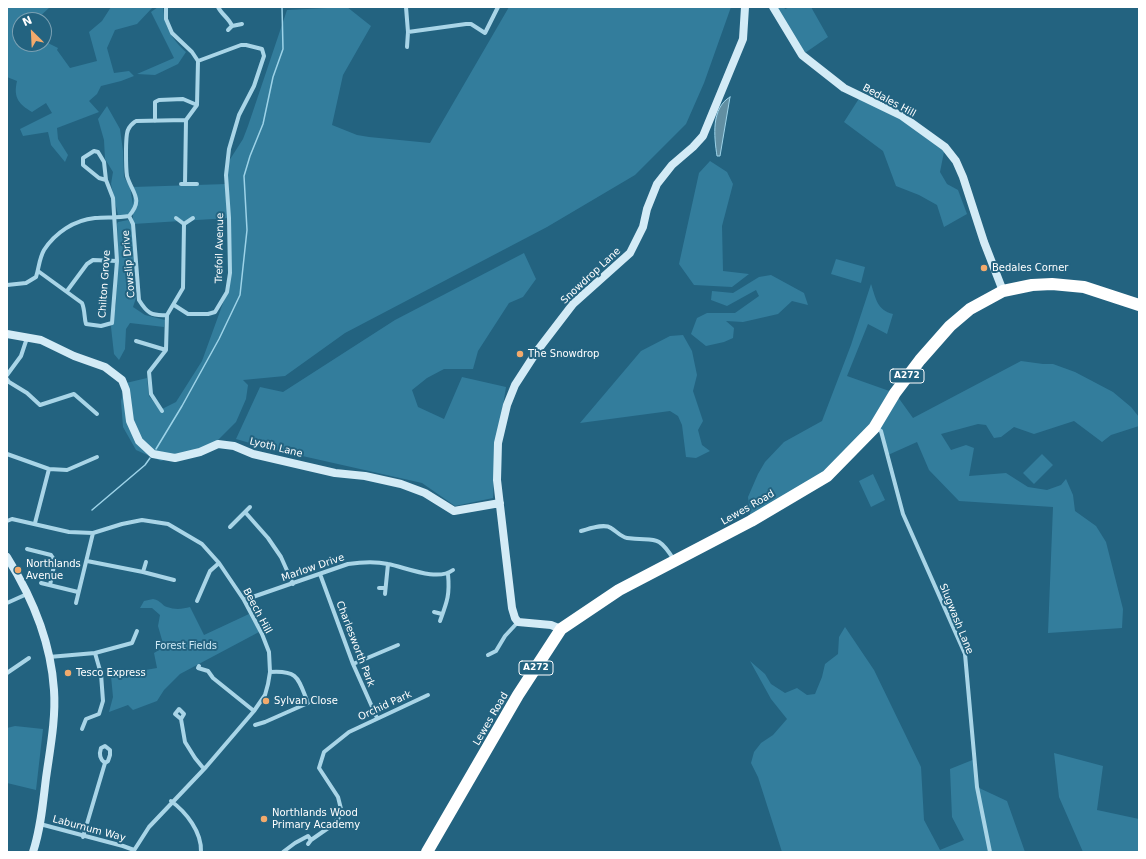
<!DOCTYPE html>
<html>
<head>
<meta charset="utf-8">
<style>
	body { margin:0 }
	#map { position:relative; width:1146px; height:859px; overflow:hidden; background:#236380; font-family:"DejaVu Sans",sans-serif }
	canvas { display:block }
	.frame { position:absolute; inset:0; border:8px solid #fff; pointer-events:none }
	.north { position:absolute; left:12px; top:12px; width:40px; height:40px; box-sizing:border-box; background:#236380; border:1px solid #7ba1b3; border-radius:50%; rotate:336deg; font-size:11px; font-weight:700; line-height:16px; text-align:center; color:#fff }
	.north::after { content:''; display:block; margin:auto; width:14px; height:18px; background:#f2aa6c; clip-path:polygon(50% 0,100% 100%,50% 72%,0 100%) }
</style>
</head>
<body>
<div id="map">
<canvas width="1146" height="859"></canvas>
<div class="frame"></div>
<div class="north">N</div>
</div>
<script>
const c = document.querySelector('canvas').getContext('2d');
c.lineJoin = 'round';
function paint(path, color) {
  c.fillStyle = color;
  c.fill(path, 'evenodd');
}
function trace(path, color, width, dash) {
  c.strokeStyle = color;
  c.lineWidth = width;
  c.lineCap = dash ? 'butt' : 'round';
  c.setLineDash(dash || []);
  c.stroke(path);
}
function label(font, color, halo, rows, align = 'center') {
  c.font = font + ' "DejaVu Sans",sans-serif';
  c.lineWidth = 4;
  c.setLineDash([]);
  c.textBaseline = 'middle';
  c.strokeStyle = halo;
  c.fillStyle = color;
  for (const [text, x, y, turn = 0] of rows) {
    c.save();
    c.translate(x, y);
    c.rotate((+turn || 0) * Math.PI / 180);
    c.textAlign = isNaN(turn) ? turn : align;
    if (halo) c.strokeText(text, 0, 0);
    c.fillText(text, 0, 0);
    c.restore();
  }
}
const green = new Path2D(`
	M7,7H50L36,20H20V44H44V41L58,48L57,50L70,68L97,61L89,32L102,21L111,7H153L137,24L115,30L107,48L114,73L129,71L134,76L121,81L101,86L97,94L89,101L99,112L57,128L58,139L68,155L65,162L51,145L48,132L23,136L20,129L52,113L46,103L32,112C19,104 13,98 17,81L7,77Z
	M158,7H163C165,28 171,38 186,52L178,64L155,75L137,74L174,58L151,12Z
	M347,7L371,26L343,75L332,125L357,135L369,137L430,143L509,7H731L704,83L686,124L635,175L547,227L345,333L285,376L243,380L248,385L246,399L236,422L211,447L161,461L136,450L123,427L121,401L126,383L147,378L149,396L160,410L176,402L202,361L227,292L230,273L229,218L133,224V210L129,215H118L111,184L113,172L105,159L104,140L98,119L107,106L120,129L123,151L124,177L130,187L133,205V187L227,184V164L243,139L248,126L287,10Z
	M773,7H784L785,9L790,7H811L828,37L802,55Z
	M860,97L902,116L945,147L940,172L947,184L958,190L967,214L944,227L937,205L919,195L896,186L883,151L844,122Z
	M710,161L727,172L733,184L722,226L723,271L749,274L732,287L694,285L679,264L699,173Z
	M128,220L132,225L135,253L134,281L136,298L133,307L145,315L165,320L164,327L130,323L126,329L125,349L119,360L114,354L111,327L116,305L118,241L117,224L118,222Z
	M524,253L536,279L523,297L509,303L478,351L473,369H444L427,378L412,390L418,407L444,419L462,377L506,387L495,455L493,498L455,506L422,483L267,448L236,439L260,387L283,392L395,320Z
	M836,259L865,267L861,283L831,274Z
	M771,275L804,293L808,305L792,301L778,314L743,322L726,321L734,328L733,338L724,342L706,346L691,334L697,318L707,313H735L759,296L756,290L727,306L711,300L712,291L733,293L759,277Z
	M871,284C876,299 877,310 893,314L887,334L868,324L847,376L895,393L913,418L1021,361L1043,364H1053L1075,372L1113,392L1131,407L1139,417V426L1111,435L1102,442L1074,421L1034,434L1014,427L1001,437L994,438L986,425L978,424L941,434L951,450L966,445L974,448L969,476L1006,473L1028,487L1047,490L1061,485L1066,479L1073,495L1075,511L1096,526L1106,542L1123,609L1122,628L1048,633L1053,507L959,501L929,470L917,442L888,455L881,431L873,428L827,476L751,521L748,497L758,474L765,462L784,442L822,421L851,345Z
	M683,335L692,351L697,375L693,391L703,421L698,430L702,445L710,451L696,458L686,457L682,425L678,416L670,411L580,423L641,351L670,336Z
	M1042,454L1053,465L1034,484L1023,473Z
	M873,474L885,500L871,507L859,481Z
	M153,599C162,601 161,605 167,607C175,610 183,609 190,607L204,635L249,614L259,632L180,674L164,690L157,701L133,710L128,705L109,712L113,697L111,676L157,668L154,653L164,647L158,626L160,615L152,608H140L144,601Z
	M845,627L874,670L921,767L924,820L940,850L964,840L952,817L950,769L975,759L977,787L1007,801L1025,852H782L758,777L751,763L754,752L761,743L773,735L787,719L771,699L750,661L765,674L771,684L785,693L797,688L807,695L815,694L822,677L825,664L838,654L839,637Z
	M15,726L43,729L36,790L7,783V728Z
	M1054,753L1103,766L1097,810L1139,819V852H1083L1059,797Z`);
const water = new Path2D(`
	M730,97L720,156H717C714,136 711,108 730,97Z`);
const stream = new Path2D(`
	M156,449L182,406L219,339L240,295L247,230L244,176L250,156L263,124L273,77L283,49L282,7
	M92,510L145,465L150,458`);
const street = new Path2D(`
	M218,7C222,15 229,18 232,26
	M406,7L408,32L407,47
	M228,30L232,26L242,24
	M408,32L466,24H471L485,33L498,7
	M155,121V102L159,100L183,99L197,105
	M181,184H197
	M185,184L186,120
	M129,216L133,224L139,300C147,313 151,316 167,315
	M176,218L184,224L193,218
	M38,271L82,303C85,310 84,317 86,324L101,326L112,323L117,261L113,198L106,180L99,178L83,165V158L94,151L98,152L104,162L106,180
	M7,285L26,283L36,277C39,268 39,259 44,250C55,233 74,220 95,218C106,217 118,218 129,216C144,199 132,193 127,176C126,169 125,136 128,130C130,125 132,124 136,121L186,120L197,105L198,61L192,52L172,33L166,19V7
	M67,291L87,264L93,260L117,261
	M174,305L188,314H208L215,312L227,292L230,273L229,218L226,175L229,149L239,115L254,86L264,56L262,49L246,45H241L198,61
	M167,315L183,288L184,224
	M136,341L166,350
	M7,375L21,356L27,338
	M7,379L9,382L27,393L40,405L74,394L97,414
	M162,411L151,394L149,372L166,350L167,315
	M876,428L881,431L903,514L965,654L977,787L990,852
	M7,454L49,469L67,470L97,457
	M245,512L268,538L281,557L293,584
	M7,521L12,519L69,532L93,533L122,524L142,520L168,524L202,544L219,563L244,600L262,634L269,652L270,672L268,684L265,695L254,711L206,767L149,827L133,852
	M35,523L49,469
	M230,527L250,507
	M581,531C589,529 604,523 611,528C616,531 621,537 627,538C654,542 657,532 674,560
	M27,549L51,555L55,561L50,585
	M87,561L143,572L174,580
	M143,572L146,562
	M320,574L353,664L377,718
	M41,583L78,592
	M379,588H385
	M385,594L388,564
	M244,600L348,564C362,562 374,561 388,564C405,567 437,582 453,570
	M197,601L210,571L219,563
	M7,603L27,594
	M76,603L93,533
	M434,612L442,614
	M440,621C447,602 450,595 448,574
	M488,655L496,651L505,636L518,622
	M49,657L95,653L132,643L137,631
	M353,664L398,645
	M199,666L198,668L208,671L213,678L254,711
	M7,673L29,658
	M181,719L184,714L179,709L175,714L181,719L185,742L195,758L204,769
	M255,725L265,722L308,703C298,679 299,670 270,672
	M82,729L86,719L99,714L103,701L101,674L95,653
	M171,801C186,812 202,832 201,852
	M40,824L123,846L134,850
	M83,837L105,763L108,761L110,755V750L105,746L101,748C99,754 99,759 105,763
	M308,844L311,840L334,824L342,813L338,797L319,768L324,752L349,732L428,695
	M283,852L295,843L308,836L311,840`);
const secondary = new Path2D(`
	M773,7L802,55L844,88L902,116L945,147L956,161L963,177L984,242L1003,291
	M7,334L41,340L74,356L105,367L122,380L126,390L130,421L139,441L153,454L175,458L200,452L218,444L234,446L253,454L335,473L365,476L401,484L425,493L454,511L500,503
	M7,557C32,597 51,642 54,690C56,719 50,749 46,778C43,802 41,828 33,852
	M561,629L551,625L518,622L515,618L512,608L497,480L498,443L507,405L515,385L537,351L573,304L630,253L643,227L647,209L657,184L672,165L693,147L703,136L743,39L745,7`);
const highway = new Path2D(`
	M427,852L518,695L561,629L619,590L751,521L827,476L874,428L895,393L920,360L950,326L970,309L1003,291L1032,285L1052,284L1084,287L1139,305`);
const markers = [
	[984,268,4,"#f2aa6c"],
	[520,354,4,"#f2aa6c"],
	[18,570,4,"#f2aa6c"],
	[68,673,4,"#f2aa6c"],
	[266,701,4,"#f2aa6c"],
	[264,819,4,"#f2aa6c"]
];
const shields = [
	[907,376,34],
	[536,668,34]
];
const shieldNames = [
	["A272",907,376],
	["A272",536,668]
];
const streetNames = [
	["Bedales Hill",889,101,28],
	["Trefoil Avenue",220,248,-89],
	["Cowslip Drive",129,264,-95],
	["Snowdrop Lane",591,276,-43],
	["Chilton Grove",105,284,-86],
	["Lyoth Lane",276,448,14],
	["Lewes Road",748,508,-30],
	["Marlow Drive",313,568,-19],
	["Beech Hill",257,611,62],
	["Slugwash Lane",956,619,68],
	["Charlesworth Park",355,644,69],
	["Orchid Park",385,706,-25],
	["Lewes Road",491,719,-60],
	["Laburnum Way",89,829,15]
];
const poiNames = [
	["Bedales Corner",992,268],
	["The Snowdrop",528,354],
	["Northlands",26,564],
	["Avenue",26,576],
	["Tesco Express",76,673],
	["Sylvan Close",274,701],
	["Northlands Wood",272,813],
	["Primary Academy",272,825]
];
const parkNames = [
	["Forest Fields",186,646]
];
paint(green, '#337d9c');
paint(water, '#628fa2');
trace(water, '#9dd3e8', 1);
trace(stream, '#9dd3e8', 1.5);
trace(street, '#a9d5e7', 4);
trace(secondary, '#d3ebf6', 8);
trace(highway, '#fff', 12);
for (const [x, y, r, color] of markers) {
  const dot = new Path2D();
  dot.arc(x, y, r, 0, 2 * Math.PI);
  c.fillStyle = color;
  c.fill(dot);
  trace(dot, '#236380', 1.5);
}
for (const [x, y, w] of shields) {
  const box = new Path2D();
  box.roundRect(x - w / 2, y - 7, w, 14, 3);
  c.fillStyle = '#236380';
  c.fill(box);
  trace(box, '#fff', 1);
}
label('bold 9px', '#fff', null, shieldNames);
label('10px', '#fff', '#236380', streetNames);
label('10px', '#fff', '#236380', poiNames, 'left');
label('10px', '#cde9f5', '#236380', parkNames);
</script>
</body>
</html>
